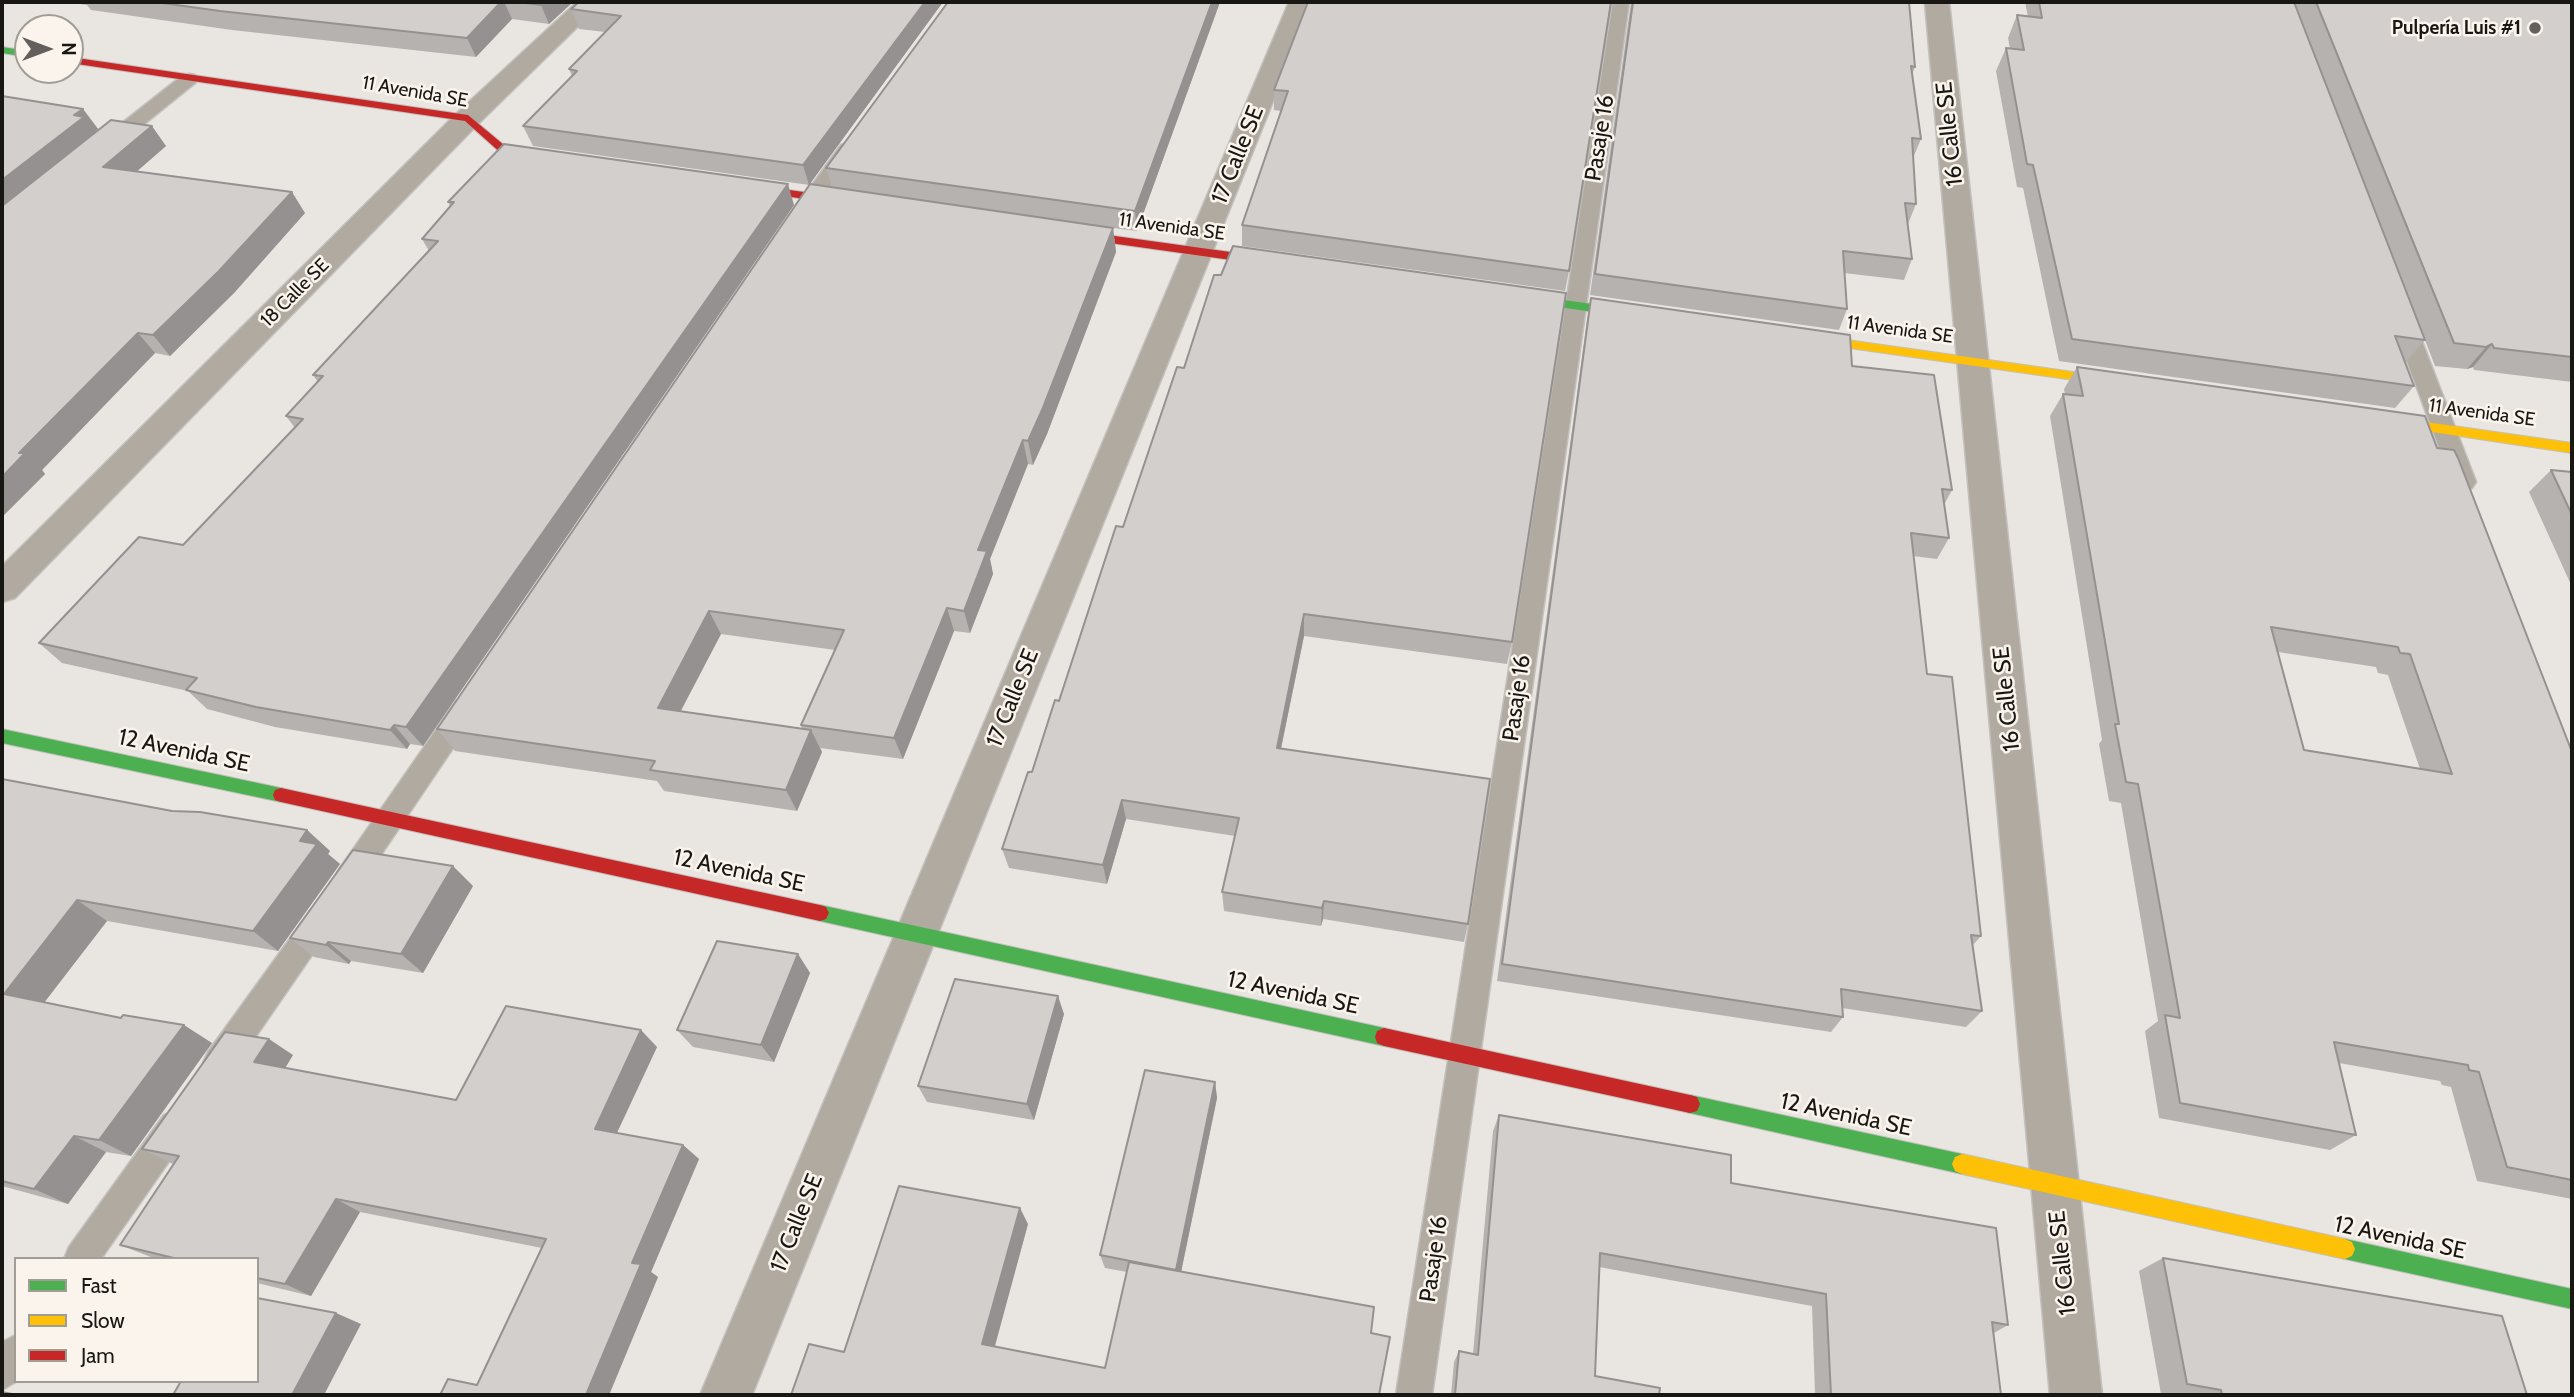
<!DOCTYPE html>
<html>
<head>
<meta charset="utf-8">
<style>
	body { margin:0 }
	#map { position:relative; width:2574px; height:1397px; overflow:hidden; background:#e9e6e2; font-family:Cabin,sans-serif }
	canvas { display:block }
	.frame { position:absolute; inset:0; border:4px solid #191714; pointer-events:none }
	.legend { position:absolute; left:14px; top:1257px; width:245px; height:126px; box-sizing:border-box; background:#faf4ec; border:2px solid #a09c96; margin:0; padding:9px 12px; list-style:none; font-size:21px; color:#191714 }
	.legend li { display:flex; align-items:center; gap:14px; height:35px }
	.legend b { width:35px; border:2px solid #a09c96 }
	.north { position:absolute; left:14px; top:14px; width:70px; height:70px; box-sizing:border-box; background:#faf4ec; border:2px solid #a09c96; border-radius:50%; rotate:90deg; font-size:19px; font-weight:700; line-height:28px; text-align:center; color:#191714 }
	.north::after { content:''; display:block; margin:auto; width:24px; height:32px; background:#625f5c; clip-path:polygon(50% 0,100% 100%,50% 72%,0 100%) }
</style>
</head>
<body>
<div id="map">
<canvas width="2574" height="1397"></canvas>
<div class="frame"></div>
<ul class="legend">
<li><b style="height:9px;background:#4caf50"></b>Fast</li>
<li><b style="height:9px;background:#ffc107"></b>Slow</li>
<li><b style="height:9px;background:#c62828"></b>Jam</li>
</ul>
<div class="north">N</div>
</div>
<script>
const c = document.querySelector('canvas').getContext('2d');
c.lineJoin = 'round';
function trace(path, color, width, dash) {
  c.strokeStyle = color;
  c.lineWidth = width;
  c.lineCap = dash ? 'butt' : 'round';
  c.setLineDash(dash || []);
  c.stroke(path);
}
function paint(path, color) {
  c.fillStyle = color;
  c.fill(path, 'evenodd');
}
function label(font, color, halo, rows, align = 'center') {
  c.font = font + ' Cabin,sans-serif';
  c.lineWidth = 5;
  c.setLineDash([]);
  c.textBaseline = 'middle';
  c.strokeStyle = halo;
  c.fillStyle = color;
  for (const [text, x, y, turn = 0] of rows) {
    c.save();
    c.translate(x, y);
    c.rotate((+turn || 0) * Math.PI / 180);
    c.textAlign = isNaN(turn) ? turn : align;
    if (halo) c.strokeText(text, 0, 0);
    c.fillText(text, 0, 0);
    c.restore();
  }
}
const lane = new Path2D(`
	M1613,2H1629L1432,1395H1396Z
	M189,74L195,75L198,79L195,83L112,150H98L96,146L98,142L183,75Z
	M848,143L857,149L808,218H794L791,214L794,210L841,145Z
	M2402,311L2413,318L2476,482L2472,488L2464,490L2456,488L2452,482L2391,318Z
	M465,698L474,701L478,709L474,717L358,889L348,893L338,889L334,880L338,871L456,701Z
	M320,907L330,911L335,920L330,929L230,1074L219,1078L208,1074L203,1063L208,1052L310,911Z
	M175,1110L186,1115L191,1126L186,1137L101,1259H64L69,1247L164,1115Z
	M16,1335L17,1381L2,1390V1342Z`);
const street = new Path2D(`
	M577,2H603L478,124L15,598L2,602V566L458,112Z
	M1289,2H1313L752,1395H700Z
	M1925,2H1949L2102,1395H2050Z`);
const fast = new Path2D(`
	M2,47L28,51V57L2,53Z
	M1514,293L1642,311L1648,315L1642,319L1510,300V294Z
	M2,729L281,788L287,790L289,795L287,800L281,802L2,743Z
	M820,905L1384,1028L1391,1031L1393,1037L1391,1043L1384,1046L820,921L814,919L811,913L814,907Z
	M1690,1095L1962,1154L1969,1157L1972,1164L1969,1171L1962,1174L1690,1113L1683,1111L1680,1104L1683,1097Z
	M2345,1239L2572,1289V1309L2345,1259L2338,1256L2335,1249L2338,1242Z`);
const slow = new Path2D(`
	M1798,333L2123,379L2130,383L2123,387L1793,340L1792,337Z
	M2377,415L2572,443V453L2372,423L2370,420L2372,417Z
	M1962,1154L2345,1239L2352,1242L2355,1249L2352,1256L2345,1259L1962,1174L1955,1171L1952,1164L1955,1157Z`);
const jam = new Path2D(`
	M70,57L468,115L510,150L550,156L556,159L550,162L503,155L465,121L70,63Z
	M738,183L855,199L861,203L855,207L734,188L732,186Z
	M1064,229L1281,259L1287,263L1281,267L1060,236L1058,233Z
	M281,788L820,905L826,907L829,913L826,919L820,921L281,802L275,800L273,795L275,790Z
	M1384,1028L1690,1095L1697,1097L1700,1104L1697,1111L1690,1113L1384,1046L1377,1043L1375,1037L1377,1031Z`);
const wall = new Path2D(`
	M67,2H573L549,24L512,19L476,57L232,30L91,10L87,5Z
	M579,2H943L809,185L533,146L523,126L572,76L569,69L605,32L579,29L571,9Z
	M1220,2L1137,231L1113,228L1116,252L1047,434L1033,465L1028,464L990,559L993,574L970,633L954,631L903,759L820,748L822,752L797,811L664,791L657,781L455,751L437,729L832,187L826,168ZM721,634L835,650L801,725L802,729L681,711Z
	M1308,2L1569,271L1565,291L1242,246V225L1281,111L1274,110V90Z
	M1631,2H1909L1915,67L1912,75L1921,139L1913,158L1916,204L1908,224L1912,259L1904,280L1844,273L1847,309L1839,330L1590,295Z
	M2025,2H2572V382L2474,370L2473,367L2467,369L2435,366L2425,340L2406,362H2405L2414,386L2395,408L2059,361L2023,188L2017,187L1996,71L2006,48L2010,49L2008,38L2017,15L2028,17Z
	M2,96L83,109L98,129L95,132H96L166,146L137,171L305,213L234,293L170,356L155,353L42,470L45,474L2,517Z
	M448,202L794,205L423,746L410,744L407,749L275,727L207,709L188,691L62,663L39,643L183,545L295,428L286,416L318,382L313,375L429,251L422,239L450,206Z
	M1591,298L1852,366L1952,490L1944,505L1949,538L1937,559L1913,556L1927,674L1981,936L1973,945L1982,1011L1966,1027L1842,1008L1843,1017L1831,1032L1497,981L1587,320Z
	M2077,367L2437,448L2572,752V1199L2477,1181L2451,1087L2442,1085L2440,1081L2339,1063L2356,1135L2330,1150L2159,1118L2145,1031L2158,1021L2121,803L2109,801L2099,744L2102,740L2050,416L2063,394H2065L2064,389ZM2278,652L2376,667L2378,673L2388,675L2420,769L2304,750Z
	M1184,368L1512,642L1507,664L1304,636L1281,748L1468,924L1464,942L1323,919L1321,926L1224,911L1222,892L1235,836L1126,819L1107,884L1009,868L1002,849L1059,701L1123,527Z
	M2551,470L2572,472V587L2529,492Z
	M2,779L172,811L307,830L330,851L328,854L340,864L278,951L107,921L44,1002L212,1043L131,1156L106,1152L68,1204L2,1186Z
	M473,886L423,973L351,961L349,964L314,957L290,938Z
	M798,954L810,973L774,1062L693,1047L677,1030Z
	M1064,1014L1034,1120L927,1102L918,1086Z
	M657,1047L617,1133L683,1145L699,1159L651,1272L658,1277L609,1395H440L477,1385L542,1248L360,1212L311,1296L257,1283V1259H156L120,1245L173,1164L142,1149L293,1055L285,1068L456,1100Z
	M1215,1082L1217,1098L1181,1272L1371,1333L1379,1395L844,1352L1028,1224L994,1347L1105,1368L1127,1272L1105,1268L1100,1255Z
	M1499,1115L1731,1183L2008,1325L1994,1333L2001,1395H1815L1812,1306L1599,1267L1595,1376L1659,1395H1451L1454,1362L1459,1351L1473,1354L1493,1131Z
	M2163,1258L2527,1395H2170L2161,1394L2139,1271Z`);
const shadedWall = new Path2D(`
	M501,2H504L512,19L476,57L467,38Z
	M544,2H573L549,24L541,5Z
	M925,2H943L809,185L803,165Z
	M1212,2H1220L1137,231L1135,211Z
	M83,109L98,129L95,132L99,137L2,214V180Z
	M152,126L166,146L119,187L103,167Z
	M788,184L794,205L423,746L406,727Z
	M292,192L305,213L234,293L170,356L153,335Z
	M1113,228L1116,252L1047,434L1033,465L1028,441Z
	M138,333L155,353L42,470L45,474L2,517V477L19,453Z
	M2492,344L2473,367L2467,369L2486,347Z
	M1023,440L1028,464L990,559L993,574L970,633L964,611L978,550Z
	M947,608L954,631L903,759L894,738Z
	M709,611L721,634L671,729L658,708Z
	M1304,614V636L1277,768V748Z
	M394,725L410,744L407,749L390,730Z
	M811,730L822,752L797,811L786,790Z
	M1122,800L1126,819L1107,884L1103,865Z
	M307,830L330,851L328,854L340,864L278,951L253,931L300,841Z
	M453,866L473,886L423,973L401,954Z
	M77,900L107,921L37,1012L4,994Z
	M1324,901L1323,919L1321,926L1322,908Z
	M328,942L351,961L349,964L326,945Z
	M798,954L810,973L774,1062L761,1045Z
	M1058,996L1064,1014L1034,1120L1027,1104Z
	M184,1025L212,1043L131,1156L99,1140Z
	M641,1030L657,1047L612,1143L595,1129Z
	M269,1039L293,1055L279,1078L254,1062Z
	M1215,1082L1217,1098L1179,1282L1176,1270Z
	M74,1136L106,1152L68,1204L34,1189Z
	M683,1145L699,1159L651,1272L658,1277L609,1395H586L632,1263Z
	M336,1199L360,1212L311,1296L285,1284Z
	M1020,1208L1028,1224L992,1357L982,1344Z
	M336,1313L361,1324L324,1395H292Z`);
const building = new Path2D(`
	M155,2H501L467,38L220,11Z
	M518,2H544L541,5Z
	M579,2H925L803,165L523,126L577,71L569,69L621,16L571,9Z
	M948,2H1212L1135,211L826,168Z
	M1308,2H1611L1569,271L1242,225L1288,91L1274,90Z
	M1633,2H1909L1915,67L1911,66L1921,139L1912,138L1916,204L1905,203L1912,259L1843,251L1847,309L1595,274Z
	M2039,2H2294L2425,340L2395,336L2414,386L2072,339L2033,165L2027,164L2006,48L2024,50L2017,15L2042,18Z
	M2316,2H2572V357L2494,348L2492,344L2486,347L2454,343Z
	M2,96L83,109L74,115L84,117L2,180Z
	M111,120L152,126L103,167L292,192L218,272L153,335L138,333L19,453H25L2,477V206Z
	M504,144L788,184L406,727L394,725L390,730L256,707L186,690L197,678L39,643L139,537L183,545L303,419L286,416L323,376L313,375L438,241L422,239L454,202H448Z
	M810,184L1113,228L1042,410L1028,441L1023,440L978,550L987,551L964,611L947,608L894,738L801,725L844,630L709,611L658,708L811,730L786,790L650,770L655,761L437,729Z
	M1233,246L1566,293L1512,642L1304,614L1277,748L1490,779L1468,924L1324,901L1322,908L1222,892L1239,818L1122,800L1103,865L1002,849L1028,772H1032L1055,700L1059,701L1116,526L1123,527L1177,367L1184,368L1214,275H1221Z
	M1591,298L1850,335L1852,366L1934,375L1952,490L1942,489L1949,538L1911,533L1927,674L1952,677L1981,936L1971,935L1982,1011L1841,989L1843,1017L1502,964Z
	M2077,367L2425,416L2437,448L2454,450L2458,458L2572,752V1180L2507,1167L2479,1072L2469,1070L2468,1065L2334,1042L2356,1135L2180,1103L2165,1015L2180,1018L2138,784L2126,782L2115,724H2119L2063,394L2083,396ZM2271,627L2398,647L2400,653L2410,654L2452,774L2304,750Z
	M2551,470L2572,472V515Z
	M2,779L172,811L200,812L307,830L300,841L317,844L253,931L77,900L4,994L121,1018L123,1015L184,1025L99,1140L74,1136L34,1189L2,1181Z
	M353,850L453,866L401,954L328,942L326,945L290,938Z
	M717,941L798,954L761,1045L677,1030Z
	M955,979L1058,996L1027,1104L918,1086Z
	M506,1006L641,1030L595,1129L683,1145L632,1263L641,1264L586,1395H440L448,1379L477,1385L546,1239L336,1199L285,1284L257,1278V1259H178L120,1245L179,1156L142,1149L225,1032L269,1039L254,1062L456,1100Z
	M1145,1070L1215,1082L1176,1270L1100,1255Z
	M1499,1115L1731,1155V1183L1996,1228L2008,1325L1992,1322L2001,1395H1831L1826,1294L1600,1253L1595,1376L1660,1388L1659,1395H1455L1459,1351L1478,1355Z
	M899,1186L1020,1208L982,1344L1105,1368L1129,1262L1374,1307L1371,1333L1390,1337L1379,1395H791L809,1344L844,1352Z
	M2163,1258L2502,1316L2527,1395H2222L2221,1390L2187,1384Z
	M257,1298L336,1313L292,1395H173L181,1381H257Z
	M2,1392L17,1395H2Z`);
const markers = [
	[2535,28,7,"#625f5c"]
];
const farPoinames = [
	["Pulpería Luis #1",2521,28]
];
const farStreetnames = [
	["11 Avenida SE",415,92,10],
	["11 Avenida SE",1172,227,8],
	["18 Calle SE",295,293,-45],
	["11 Avenida SE",1900,330,8],
	["11 Avenida SE",2482,413,8]
];
const streetNames = [
	["16 Calle SE",1950,134,-96],
	["Pasaje 16",1600,138,-81],
	["17 Calle SE",1238,155,-68],
	["17 Calle SE",1013,698,-68],
	["Pasaje 16",1517,698,-82],
	["16 Calle SE",2007,699,-96],
	["12 Avenida SE",184,751,12],
	["12 Avenida SE",739,871,12],
	["12 Avenida SE",1293,993,12],
	["12 Avenida SE",1846,1115,12],
	["17 Calle SE",797,1223,-68],
	["12 Avenida SE",2400,1238,12],
	["Pasaje 16",1434,1259,-82],
	["16 Calle SE",2063,1263,-96]
];
trace(lane, '#c3c1be', 3);
trace(street, '#c3c1be', 3);
trace(fast, '#c3c1be', 2);
trace(slow, '#c3c1be', 2);
trace(jam, '#c3c1be', 2);
paint(lane, '#b0aaa1');
paint(street, '#b0aaa1');
paint(fast, '#4caf50');
paint(slow, '#ffc107');
paint(jam, '#c62828');
paint(wall, '#b5b2b0');
paint(shadedWall, '#949190');
paint(building, '#d3cfcd');
trace(building, '#949190', 2);
for (const [x, y, r, color] of markers) {
  const dot = new Path2D();
  dot.arc(x, y, r, 0, 2 * Math.PI);
  c.fillStyle = color;
  c.fill(dot);
  trace(dot, '#faf4ec', 2.5);
}
label('bold 19px', '#191714', '#faf4ec', farPoinames, 'right');
label('19px', '#191714', '#faf4ec', farStreetnames);
label('23px', '#191714', '#faf4ec', streetNames);
</script>
</body>
</html>
